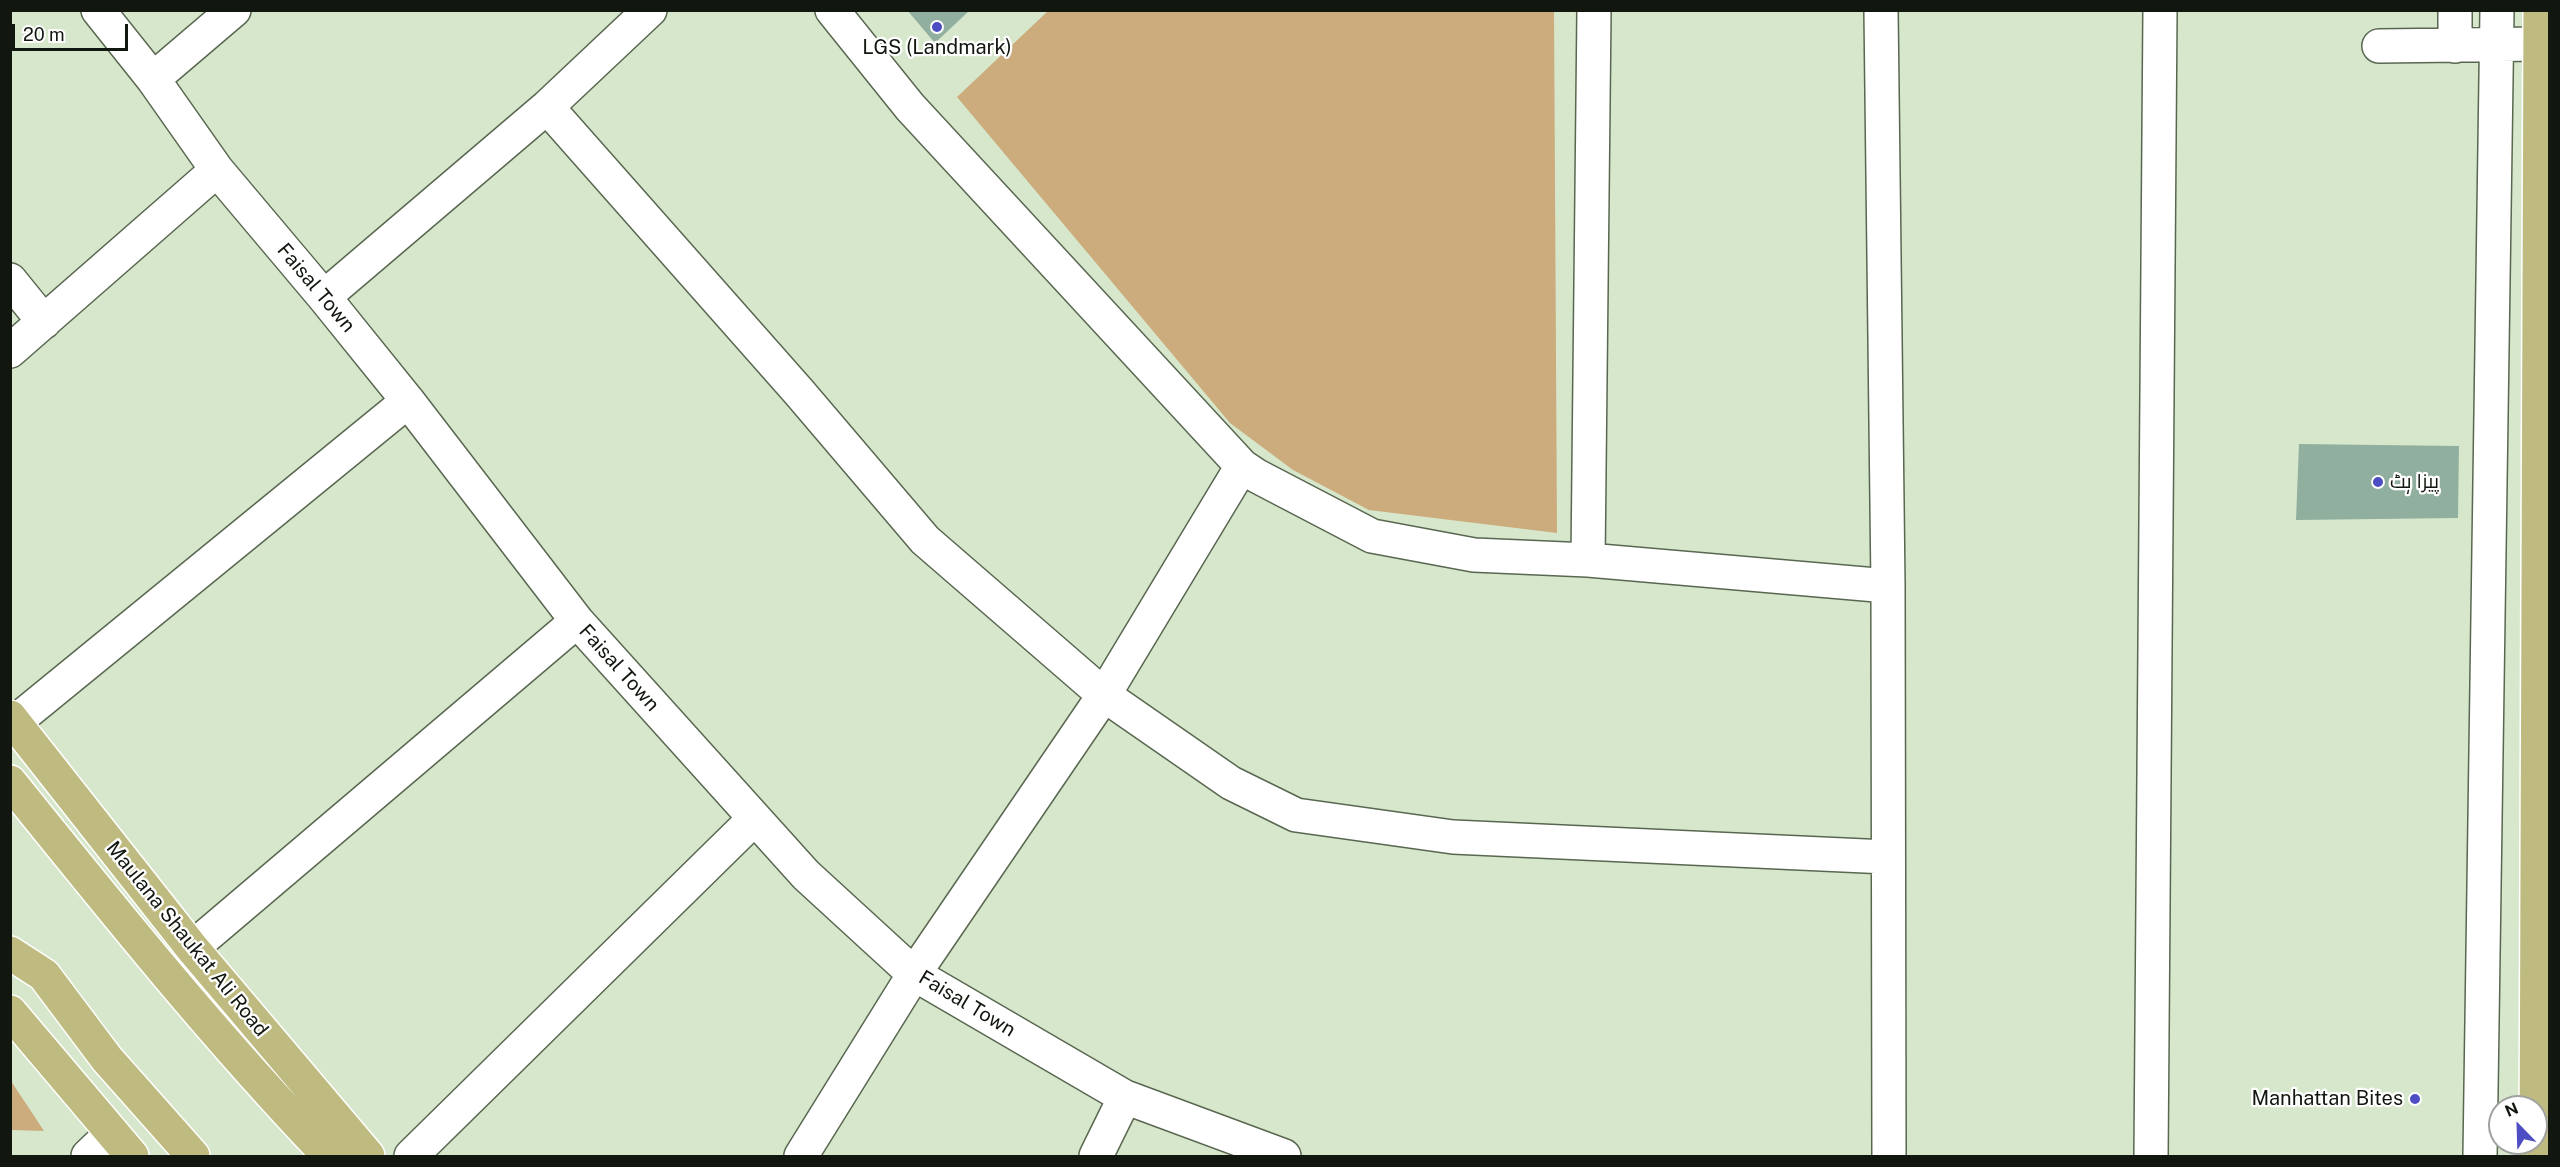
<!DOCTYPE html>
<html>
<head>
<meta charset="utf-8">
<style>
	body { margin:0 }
	#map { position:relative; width:2560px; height:1167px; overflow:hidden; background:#d6e7cc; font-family:"Public Sans",sans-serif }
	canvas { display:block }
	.frame { position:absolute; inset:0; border:12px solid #11170e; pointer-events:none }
	.north { position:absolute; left:2488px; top:1095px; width:60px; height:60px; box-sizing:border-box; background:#fff; border:2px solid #a0a29f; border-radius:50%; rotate:337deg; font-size:16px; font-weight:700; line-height:24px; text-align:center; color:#11170e }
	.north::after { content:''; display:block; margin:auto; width:21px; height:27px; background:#4d4dc4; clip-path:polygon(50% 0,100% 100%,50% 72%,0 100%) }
	.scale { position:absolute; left:12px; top:24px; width:116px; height:27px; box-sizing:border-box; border:3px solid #11170e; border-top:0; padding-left:8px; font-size:18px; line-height:21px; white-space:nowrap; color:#11170e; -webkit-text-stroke:4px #fff; paint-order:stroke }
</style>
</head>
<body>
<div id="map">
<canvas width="2560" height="1167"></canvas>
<div class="frame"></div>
<div class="north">N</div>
<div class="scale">20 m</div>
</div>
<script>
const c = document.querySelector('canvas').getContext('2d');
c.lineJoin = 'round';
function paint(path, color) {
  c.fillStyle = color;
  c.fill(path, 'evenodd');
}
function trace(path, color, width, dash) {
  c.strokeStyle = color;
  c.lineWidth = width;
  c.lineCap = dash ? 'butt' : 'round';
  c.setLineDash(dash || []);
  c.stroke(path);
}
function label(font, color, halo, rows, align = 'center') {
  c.font = font + ' "Public Sans",Cairo,sans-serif';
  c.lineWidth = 4.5;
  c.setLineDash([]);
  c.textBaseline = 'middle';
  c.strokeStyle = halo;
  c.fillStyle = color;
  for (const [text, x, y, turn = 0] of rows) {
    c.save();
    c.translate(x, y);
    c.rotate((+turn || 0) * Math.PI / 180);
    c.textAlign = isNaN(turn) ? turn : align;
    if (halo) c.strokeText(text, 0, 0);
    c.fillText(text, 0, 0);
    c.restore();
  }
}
const green = new Path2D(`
	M1048,11H1554L1557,533L1369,510L1293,470L1230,423L957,97Z
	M10,1081H11L44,1131L11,1130Z`);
const building = new Path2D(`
	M907,10H970L935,43Z
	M2299,444L2459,446L2458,518L2296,520Z`);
const minor = new Path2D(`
	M98,10L153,79L217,170L324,297L408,401L577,621L806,875L914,974L1125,1097L1284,1156
	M832,10L910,107L1242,466L1257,476L1372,536L1474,555L1588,560L1888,586
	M1881,10L1888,586L1889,1156
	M2379,46L2540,44
	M2455,46V10
	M153,79L234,10
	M547,107L799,392L925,540L1104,695L1231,783L1296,815L1453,837L1887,857
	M10,280L44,322
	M324,297L547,107L650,10
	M10,351L217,170
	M1588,560L1594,10
	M15,722L408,401
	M192,948L577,621
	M88,1156L111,1134
	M411,1156L754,819
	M801,1156L914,974L1104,695L1242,466
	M1096,1156L1125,1097
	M2151,1156L2160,10
	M2480,1156L2497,10`);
const major = new Path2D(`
	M10,717L192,948L368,1156
	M10,782C113,910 215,1037 329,1156
	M10,953L44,975L107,1059L193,1156
	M10,1012L132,1156
	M2536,1156L2540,10`);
const markers = [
	[937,27,6,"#4d4dc4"],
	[2378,482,6,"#4d4dc4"],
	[2415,1099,6,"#4d4dc4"]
];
const poiNames = [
	["LGS (Landmark)",937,48],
	["پیزا ہٹ",2390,482,"left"],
	["Manhattan Bites",2403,1099,"right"]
];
const streetNames = [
	["Faisal Town",316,288,50],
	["Faisal Town",619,668,48],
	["Maulana Shaukat Ali Road",187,939,51],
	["Faisal Town",967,1004,31]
];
paint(green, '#ccab7c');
paint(building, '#91af9f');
trace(minor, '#596750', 36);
trace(major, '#fff', 36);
trace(minor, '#fff', 33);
trace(major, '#bfbb80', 33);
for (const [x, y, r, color] of markers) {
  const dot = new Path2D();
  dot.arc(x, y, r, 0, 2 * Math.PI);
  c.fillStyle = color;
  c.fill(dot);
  trace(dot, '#fff', 2);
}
label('20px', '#11170e', '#fff', poiNames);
label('20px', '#11170e', '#fff', streetNames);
</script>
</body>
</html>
